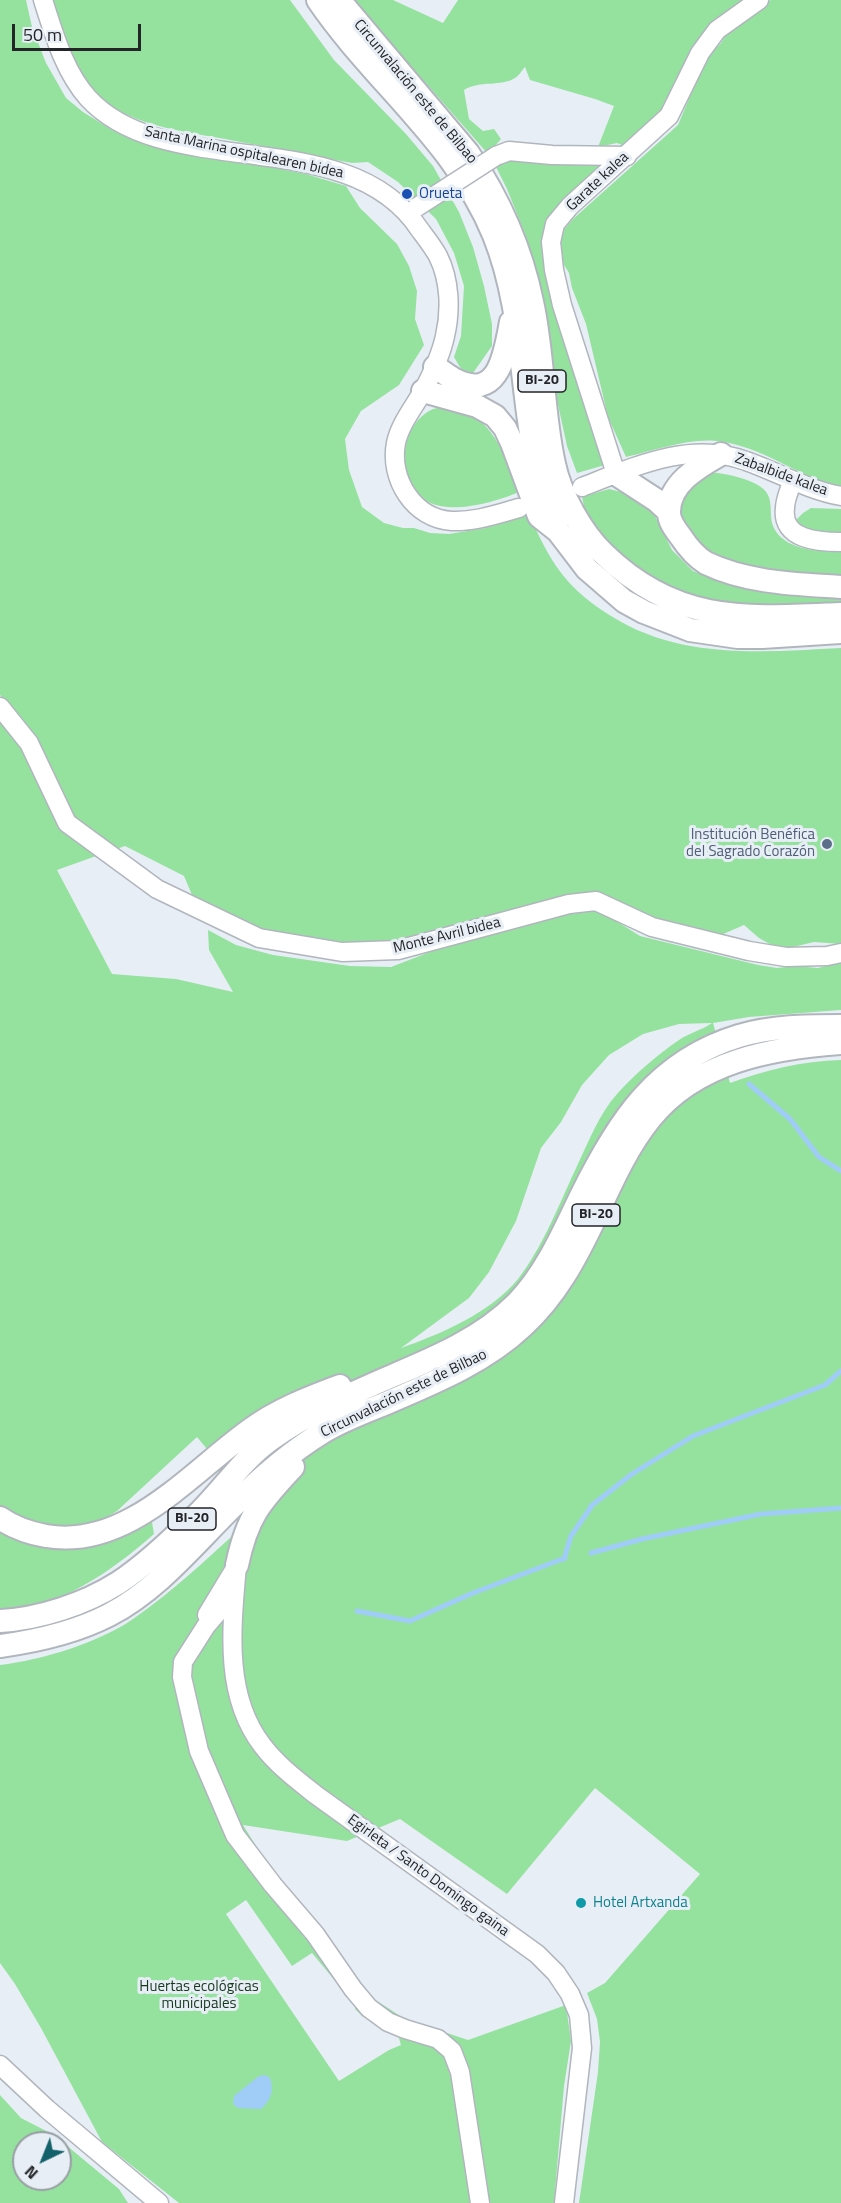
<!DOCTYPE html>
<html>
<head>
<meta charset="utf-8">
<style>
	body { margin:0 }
	#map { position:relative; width:841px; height:2203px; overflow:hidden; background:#e8eef6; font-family:"Titillium Web",sans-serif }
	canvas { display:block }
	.north { position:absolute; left:12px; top:2131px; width:60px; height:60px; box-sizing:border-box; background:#e8eef6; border:2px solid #999ea4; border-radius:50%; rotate:223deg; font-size:16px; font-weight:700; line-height:24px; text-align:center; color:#232528 }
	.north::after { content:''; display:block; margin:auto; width:21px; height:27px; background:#13616b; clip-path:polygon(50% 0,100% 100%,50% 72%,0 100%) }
	.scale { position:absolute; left:12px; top:24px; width:129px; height:27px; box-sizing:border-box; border:3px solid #232528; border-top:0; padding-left:8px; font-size:18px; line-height:21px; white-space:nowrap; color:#232528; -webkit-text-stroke:4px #e8eef6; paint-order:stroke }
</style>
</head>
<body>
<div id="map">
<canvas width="841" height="2203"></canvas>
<div class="north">N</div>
<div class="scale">50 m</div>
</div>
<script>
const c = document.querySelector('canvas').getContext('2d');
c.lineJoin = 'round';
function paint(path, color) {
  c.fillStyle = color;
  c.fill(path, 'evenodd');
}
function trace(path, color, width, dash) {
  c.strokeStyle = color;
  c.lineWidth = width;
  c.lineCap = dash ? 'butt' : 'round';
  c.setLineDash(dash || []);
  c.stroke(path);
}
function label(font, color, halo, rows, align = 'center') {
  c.font = font + ' "Titillium Web",sans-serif';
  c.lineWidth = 6;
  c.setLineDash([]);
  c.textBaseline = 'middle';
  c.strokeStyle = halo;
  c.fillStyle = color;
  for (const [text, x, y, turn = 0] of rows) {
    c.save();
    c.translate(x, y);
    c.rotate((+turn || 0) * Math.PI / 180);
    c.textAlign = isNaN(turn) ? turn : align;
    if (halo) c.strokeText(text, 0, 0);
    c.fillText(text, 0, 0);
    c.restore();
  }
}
const green = new Path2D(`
	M0,0H26L32,27L46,63L66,98L83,112L112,130L153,144L306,174L346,186L360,208L397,244L409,266L417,291L415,319L424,345L399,385L361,411L345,439L349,470L362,507L384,523L403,528H414L430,533L449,534L486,528L529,515C539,536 548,556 562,574C576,592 592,604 611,616C681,660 762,652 841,648V944L814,942L780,950L759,938L744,925L721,935L706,933L692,928L650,918L587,893L493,915L463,926L391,943L359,945L279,937L195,902L184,876L125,846L114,850L72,820L12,709L0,695Z
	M52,0H290L334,60L406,134L433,166L459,212L473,247L484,286L492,324V346L473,373L461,369L454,357L461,336L464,286L454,253L436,219L398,182L368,162L352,163C313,156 274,148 235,141C191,132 136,128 100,98C79,80 57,27 52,0Z
	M353,0H393L443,23L458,0H745L668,107L627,147L617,143L598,147L614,106L595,99L530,80L525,67C522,70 519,76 515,78C501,87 480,80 464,90L469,119L483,131L494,129L501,139L488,154Z
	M771,0H841V489C799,477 761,445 716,441C689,438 653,451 626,457L608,417L586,324L572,288L569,273L564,265L560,246L562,232L573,219L678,125L706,58L721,43L729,30L746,15Z
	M510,158L614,161L550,220L605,465L577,473L567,446L553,382L527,239L507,189L496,167Z
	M446,406C495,416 502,451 519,492C496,502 448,516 425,500C395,480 399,424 433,409C437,408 442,407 446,406Z
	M709,472C724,473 762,480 768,495C772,503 770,514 772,523C780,550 818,552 841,551V575L760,573L705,554L677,512L679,495Z
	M609,489L629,494L651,508L672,550L693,571L725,584L791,593L841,596V603L763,607L700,602L642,577L596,531L585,511L582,497Z
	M811,508L841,509V533C825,534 807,534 795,521L803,513Z
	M0,715L99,855L57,870L112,974L176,979L233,992L209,950L208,930L236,945L273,955L350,966L391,967L461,940L577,909H597L640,936L758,965L777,968L795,966L818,968L841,962V1010L749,1017L713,1023L730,1083C767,1070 801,1061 841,1060V2203H579L598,2072L600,2042L597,2019L587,1993L605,1983L700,1874L595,1788L507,1894L400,1819L347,1841L243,1825L271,1870L374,1999L405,2019L468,2040L566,2005L571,2041L564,2086L554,2203H179L102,2142L41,2028L15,1984L0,1963V1665C42,1660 98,1643 133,1619C178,1588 218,1548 259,1512L197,1437L117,1511L94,1525L40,1528L0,1512ZM712,1023C702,1030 689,1033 679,1040C657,1055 635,1074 617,1094C599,1114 589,1141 577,1166C559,1204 544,1245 518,1279C490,1313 441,1334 401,1348L469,1298L489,1272L516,1221L541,1148L561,1122L582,1085L609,1055L643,1034L679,1024ZM246,1900L292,1966L312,1953L356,2006L355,2009L363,2017L367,2016L398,2035L401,2045L389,2050L339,2081L226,1914Z
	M152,1522L154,1534C110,1573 60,1606 0,1615V1529C18,1535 36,1543 54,1547C89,1554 124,1539 152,1522Z
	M0,2095L21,2118L54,2135L119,2189L128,2203H0ZM24,2143H60V2179H24Z`);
const water = new Path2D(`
	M265,2075L270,2078C274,2091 271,2100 261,2109L238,2108L233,2104L234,2096L259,2076Z`);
const stream = new Path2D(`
	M749,1084L790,1119L819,1157L841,1171
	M591,1506L632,1474L693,1436L825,1385L841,1371
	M591,1553L642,1539L761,1514L841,1508
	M564,1559L571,1536L591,1507
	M357,1611L410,1621L473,1593L565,1558`);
const minor = new Path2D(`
	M43,0C54,34 64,71 88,98C167,184 349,121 420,230C426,238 433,247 438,256C450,280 451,310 445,336C441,355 432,374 423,391C414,407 400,424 396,443C389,479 414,519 452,521C475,522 497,514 519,508
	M496,156L509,151L552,155L627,156
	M616,474L562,305L554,270L551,242L555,224L570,206L669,116L700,53L717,30L759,0
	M792,481C790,490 785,499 785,508C781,540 819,542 841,542
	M582,487C634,467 690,440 746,461C778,472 807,490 841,496
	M0,707L29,743L67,823L157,889L259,938L342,952L398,950L569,904L596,901L652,927L749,951L786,957L827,956L841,953
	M237,1565C232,1625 223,1694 262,1745C277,1765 297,1780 316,1795L537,1954L556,1973L570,1994L579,2015L582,2048L564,2203
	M234,1602L224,1605L206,1626L183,1662L182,1677L199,1751L235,1835L273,1885L315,1934L353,1989L369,2008L388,2022L405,2029L438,2039L452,2051L460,2072L480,2203
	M207,1615L236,1567
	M0,2065L47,2109L159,2203`);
const major = new Path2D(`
	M318,0C373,81 456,142 494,235C517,292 520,353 528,413C533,454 544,492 558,531
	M339,0L468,153C499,199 521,248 532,302C544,356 542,411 554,464C560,494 582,533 604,554C677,625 747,618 841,614
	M435,367C442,371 448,376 455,380C500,402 505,352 511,322
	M423,391L477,406L495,416L505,428L512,443L539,516L558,531L587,569L624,601L644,612L690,630L738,637H762L841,632
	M721,454C700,466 668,483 669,513C669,522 676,530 681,537C687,546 696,557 706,563C747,583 797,584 841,587
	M616,474L656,500L669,512
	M0,1518C14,1528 30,1533 46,1536C127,1550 190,1473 250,1430C277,1410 308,1398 340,1386
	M237,1565C247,1517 260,1502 293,1467
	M0,1621C39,1619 85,1604 118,1583C143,1567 178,1534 200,1512C224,1488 243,1459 271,1439C308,1413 350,1394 392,1376C437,1357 482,1338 517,1303C546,1273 563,1233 581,1196C617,1123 656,1061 739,1036C772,1026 807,1026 841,1026
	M0,1646C37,1641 76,1632 109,1615C159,1589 195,1543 235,1504C261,1477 291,1452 323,1432C341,1421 362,1413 382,1405C431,1384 484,1363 523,1326C556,1296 576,1258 595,1218C611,1184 626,1149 650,1119C696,1061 772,1048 841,1043`);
const minorBridge = new Path2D(`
	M417,207L496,156`);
const markers = [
	[407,194,6,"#1a4fb4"],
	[827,844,6,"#5c6f8a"],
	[581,1903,6,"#0f9aa8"]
];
const shields = [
	[542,381,48],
	[596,1215,48],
	[192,1519,48]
];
const shieldNames = [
	["BI-20",542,381],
	["BI-20",596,1215],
	["BI-20",192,1519]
];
const streetNames = [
	["Circunvalación este de Bilbao",415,92,50],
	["Santa Marina ospitalearen bidea",244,153,12],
	["Garate kalea",598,182,-43],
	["Zabalbide kalea",781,475,20],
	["Monte Avril bidea",447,936,-14],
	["Circunvalación este de Bilbao",404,1394,-26],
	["Egirleta / Santo Domingo gaina",428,1876,36]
];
const transitNames = [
	["Orueta",419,194]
];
const serviceNames = [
	["Institución Benéfica",815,835],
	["del Sagrado Corazón",815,852]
];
const cultureNames = [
	["Hotel Artxanda",593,1903]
];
const parkNames = [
	["Huertas ecológicas",199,1987],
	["municipales",199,2004]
];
paint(green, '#95e29f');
paint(water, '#a0ccf8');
trace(stream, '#a0ccf8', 5);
trace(minor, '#b1b6be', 21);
trace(major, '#b1b6be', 26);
trace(minor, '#fff', 18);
trace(major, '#fff', 22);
trace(minorBridge, '#b1b6be', 21, []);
trace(minorBridge, '#fff', 18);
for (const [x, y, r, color] of markers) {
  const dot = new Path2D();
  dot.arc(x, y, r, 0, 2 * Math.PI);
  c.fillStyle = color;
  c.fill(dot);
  trace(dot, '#e8eef6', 2);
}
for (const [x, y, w] of shields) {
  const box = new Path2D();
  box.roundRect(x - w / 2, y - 11, w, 22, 4.5);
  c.fillStyle = '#e8eef6';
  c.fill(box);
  trace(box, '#232528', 1.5);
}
label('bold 14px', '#232528', null, shieldNames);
label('15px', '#232528', '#e8eef6', streetNames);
label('15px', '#164399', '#e8eef6', transitNames, 'left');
label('15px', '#4e5e75', '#e8eef6', serviceNames, 'right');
label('15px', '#0d838f', '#e8eef6', cultureNames, 'left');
label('15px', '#16381c', '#e8eef6', parkNames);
</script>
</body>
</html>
